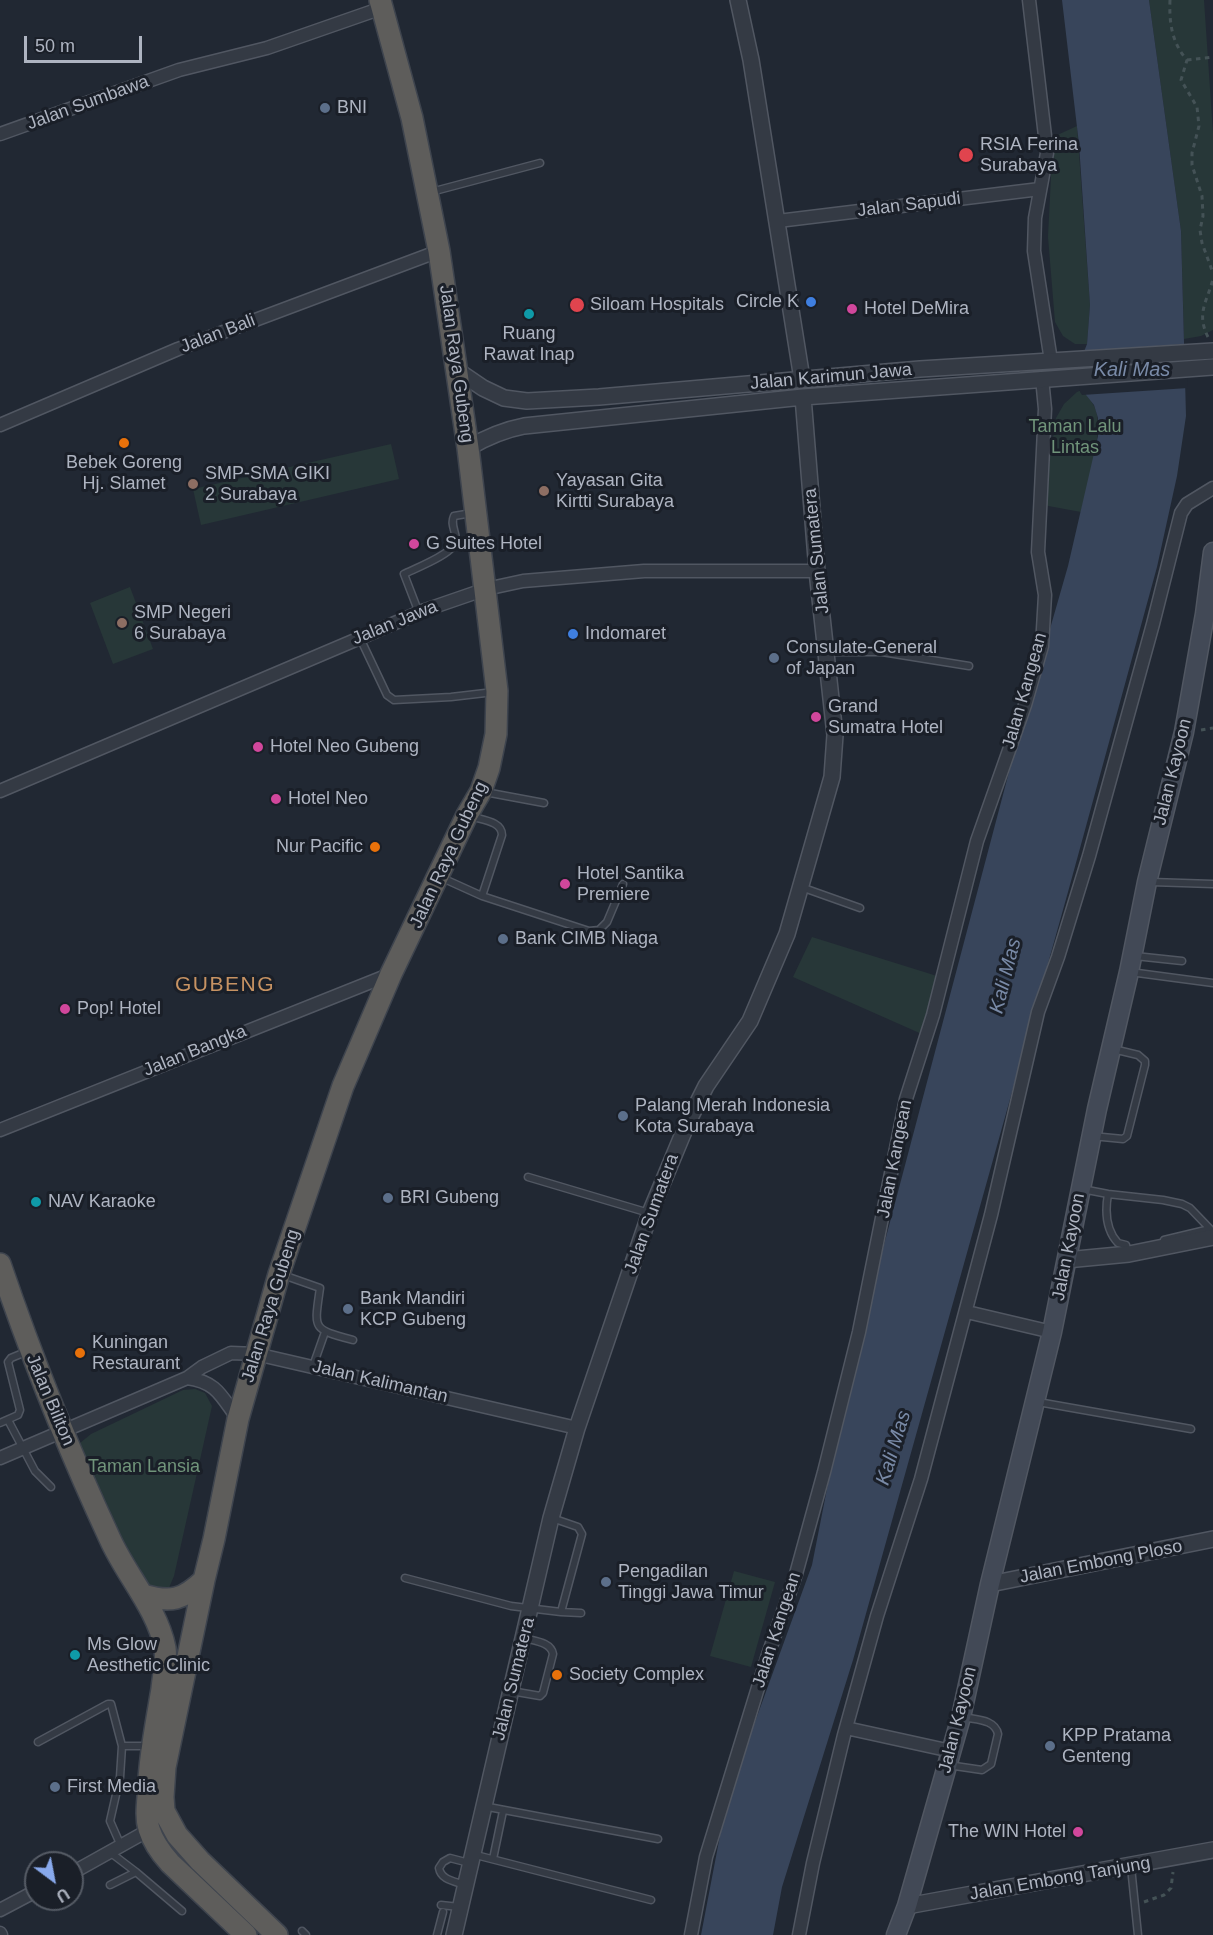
<!DOCTYPE html>
<html>
<head>
<meta charset="utf-8">
<style>
	body { margin:0 }
	#map { position:relative; width:1213px; height:1935px; overflow:hidden; background:#212833; font-family:Helvetica,sans-serif }
	canvas { display:block }
	.north { position:absolute; left:24px; top:1851px; width:60px; height:60px; box-sizing:border-box; background:#1a1f28; border:2px solid #555b65; border-radius:50%; rotate:148deg; font-size:16px; font-weight:700; line-height:24px; text-align:center; color:#aeb4c1 }
	.north::after { content:''; display:block; margin:auto; width:21px; height:27px; background:#88a9ec; clip-path:polygon(50% 0,100% 100%,50% 72%,0 100%) }
	.scale { position:absolute; left:24px; top:36px; width:118px; height:27px; box-sizing:border-box; border:3px solid #aeb4c1; border-top:0; padding-left:8px; font-size:18px; line-height:21px; white-space:nowrap; color:#aeb4c1; -webkit-text-stroke:4px #1a1f28; paint-order:stroke }
</style>
</head>
<body>
<div id="map">
<canvas width="1213" height="1935"></canvas>
<div class="north">U</div>
<div class="scale">50 m</div>
</div>
<script>
const c = document.querySelector('canvas').getContext('2d');
c.lineJoin = 'round';
function paint(path, color) {
  c.fillStyle = color;
  c.fill(path, 'evenodd');
}
function trace(path, color, width, dash) {
  c.strokeStyle = color;
  c.lineWidth = width;
  c.lineCap = dash ? 'butt' : 'round';
  c.setLineDash(dash || []);
  c.stroke(path);
}
function label(font, color, halo, rows, align = 'center') {
  c.font = font + ' Helvetica,sans-serif';
  c.lineWidth = 6;
  c.setLineDash([]);
  c.textBaseline = 'middle';
  c.strokeStyle = halo;
  c.fillStyle = color;
  for (const [text, x, y, turn = 0] of rows) {
    c.save();
    c.translate(x, y);
    c.rotate((+turn || 0) * Math.PI / 180);
    c.textAlign = isNaN(turn) ? turn : align;
    if (halo) c.strokeText(text, 0, 0);
    c.fillText(text, 0, 0);
    c.restore();
  }
}
const green = new Path2D(`
	M1149,0H1204L1213,133V330L1201,336L1184,339L1181,231Z
	M1077,126L1090,305L1087,344H1075L1063,336L1055,322L1048,237L1053,137Z
	M1082,390C1086,395 1091,400 1094,406C1106,428 1087,487 1081,512L1043,505L1056,418L1064,404L1077,392Z
	M391,444L399,479L201,525L193,489Z
	M130,587L153,649L113,664L90,603Z
	M812,937L937,976L924,1035L793,977Z
	M195,1389L205,1393L212,1406L174,1576L168,1590L150,1592L78,1452L80,1443L91,1434L183,1390Z
	M734,1571L775,1582L751,1667L710,1656Z`);
const water = new Path2D(`
	M1062,0H1149L1181,231L1186,416L1177,476L1157,567L1068,892L853,1660L782,1887L773,1935H701L727,1799L812,1565L849,1377L1009,772L1068,566L1098,436V418L1094,405L1082,390L1080,362L1087,344L1090,305L1079,144Z`);
const pier = new Path2D(`
	M1187,344L1188,388L1082,395L1080,392L1078,358L1081,351Z`);
const path = new Path2D(`
	M1170,0C1169,23 1172,43 1187,60L1181,80L1197,107L1199,126L1192,153V165L1202,196L1203,216L1200,230L1202,243L1213,273
	M1187,60L1213,57
	M1208,337C1196,313 1207,302 1213,279
	M1201,730L1213,728
	M1144,1902L1164,1895L1171,1888L1173,1872`);
const service = new Path2D(`
	M431,192L540,163
	M419,613L404,574C416,568 456,553 456,540C456,531 450,525 454,516L472,513
	M360,638L387,695L394,700L451,697L494,692
	M827,652H882L969,666
	M485,792L544,803
	M440,877L482,896L502,835C502,821 482,820 470,816
	M1151,882L1213,884
	M801,887L860,908
	M482,896L589,931L599,930L607,922L623,884
	M1135,956L1182,961
	M1130,972L1213,983
	M1092,1136L1123,1139L1127,1136L1145,1065V1061L1138,1055L1113,1049
	M528,1177L649,1213
	M1082,1189L1108,1194L1163,1200L1182,1204L1190,1208L1213,1232
	M1108,1194C1105,1211 1106,1230 1118,1243L1126,1245L1128,1252
	M1164,1240L1210,1229
	M283,1275L320,1288C314,1330 312,1329 353,1340
	M313,1366L325,1332
	M1038,1402L1191,1429
	M8,1420L35,1471L51,1487
	M0,1423L18,1415L20,1410L8,1362L11,1358L28,1351
	M405,1578L511,1606L561,1612L582,1534L578,1527L552,1518
	M561,1612L581,1613
	M511,1691L540,1696L543,1693L553,1654C551,1642 534,1641 524,1638
	M38,1742L108,1704H111L122,1746L120,1777L110,1821L121,1846
	M122,1746H148
	M948,1765L982,1770L991,1764L998,1734C995,1719 976,1720 963,1717
	M483,1806L658,1839
	M111,1853L136,1872
	M472,1854L651,1900
	M493,1859L503,1811
	M1131,1867L1138,1935
	M110,1885L136,1872L182,1911
	M465,1885C454,1881 441,1880 439,1868L443,1862L450,1858L469,1863
	M441,1905L459,1907
	M302,1931L306,1935
	M437,1935L443,1912`);
const minor = new Path2D(`
	M1029,0L1047,153L1035,218L1034,251L1051,361
	M0,134L179,70L267,48L382,8
	M778,221L1040,189
	M0,425L178,349L439,251
	M0,791L360,638L425,610L486,589L523,581L644,571H817
	M0,1130L391,974
	M967,1312L1052,1332
	M187,1378C217,1382 221,1396 238,1419
	M0,1458L187,1378L202,1367L231,1353L256,1354L577,1428
	M846,1728L951,1751
	M72,1873L149,1830
	M0,1910L36,1891
	M0,1933L1,1935
	M691,1935L706,1857L768,1655L796,1574L824,1472L859,1332L906,1099L933,1015L977,841L1025,705L1042,646L1045,595L1038,552L1045,409L1042,378
	M799,1935L813,1863L844,1735L877,1616L921,1479L991,1215L1038,1012L1058,957L1089,856L1153,624L1181,513L1187,504L1213,488`);
const tertiary = new Path2D(`
	M738,0L751,60L802,379
	M458,371L483,388L504,398L527,401L599,397L920,369L1213,351
	M468,448C487,437 503,430 524,426L803,397L1213,367
	M1066,1260L1129,1254L1213,1237
	M990,1584L1213,1539
	M907,1906L1213,1850
	M454,1935L551,1518L577,1428L650,1213L687,1124L706,1086L750,1021L787,934L832,777L835,735L817,571L803,397`);
const secondary = new Path2D(`
	M896,1935L907,1906L961,1717L990,1584L1052,1332L1097,1109L1129,972L1147,882L1184,732L1205,614L1213,552`);
const trunk = new Path2D(`
	M0,1264C32,1358 68,1449 110,1539C126,1575 157,1608 165,1648C167,1662 163,1676 162,1689C156,1725 149,1760 148,1797C147,1808 146,1819 149,1829C153,1842 161,1853 170,1863L246,1935
	M143,1595C171,1603 183,1600 204,1580
	M277,1935L200,1861L177,1835L164,1811L163,1797L165,1767L204,1580L214,1539L238,1419L279,1274L343,1086L391,974L467,815L481,791L489,768L496,734L497,691L468,448L439,251L412,118L380,0`);
const markers = [
	[325,108,6,"#5c6f8a"],
	[966,155,8,"#e0444e"],
	[811,302,6,"#3f7fe0"],
	[577,305,8,"#e0444e"],
	[852,309,6,"#d1479c"],
	[529,314,6,"#0f9aa8"],
	[124,443,6,"#e8710a"],
	[193,484,6,"#8d6e63"],
	[544,491,6,"#8d6e63"],
	[414,544,6,"#d1479c"],
	[122,623,6,"#8d6e63"],
	[573,634,6,"#3f7fe0"],
	[774,658,6,"#5c6f8a"],
	[816,717,6,"#d1479c"],
	[258,747,6,"#d1479c"],
	[276,799,6,"#d1479c"],
	[375,847,6,"#e8710a"],
	[565,884,6,"#d1479c"],
	[503,939,6,"#5c6f8a"],
	[65,1009,6,"#d1479c"],
	[623,1116,6,"#5c6f8a"],
	[388,1198,6,"#5c6f8a"],
	[36,1202,6,"#0f9aa8"],
	[348,1309,6,"#5c6f8a"],
	[80,1353,6,"#e8710a"],
	[606,1582,6,"#5c6f8a"],
	[75,1655,6,"#0f9aa8"],
	[557,1675,6,"#e8710a"],
	[1050,1746,6,"#5c6f8a"],
	[55,1787,6,"#5c6f8a"],
	[1078,1832,6,"#d1479c"]
];
const streetNames = [
	["Jalan Sumbawa",88,103,-20],
	["Jalan Sapudi",909,205,-7],
	["Jalan Bali",218,334,-21],
	["Jalan Raya Gubeng",456,364,82],
	["Jalan Karimun Jawa",831,377,-5],
	["Jalan Sumatera",817,551,-96],
	["Jalan Jawa",395,623,-22],
	["Jalan Kangean",1025,691,-74],
	["Jalan Kayoon",1173,772,-76],
	["Jalan Raya Gubeng",449,855,-65],
	["Jalan Bangka",195,1051,-22],
	["Jalan Kangean",895,1159,-79],
	["Jalan Sumatera",652,1214,-70],
	["Jalan Kayoon",1069,1247,-79],
	["Jalan Raya Gubeng",271,1306,-73],
	["Jalan Kalimantan",380,1382,13],
	["Jalan Biliton",50,1400,67],
	["Jalan Embong Ploso",1101,1562,-11],
	["Jalan Kangean",777,1630,-72],
	["Jalan Sumatera",514,1679,-76],
	["Jalan Kayoon",958,1720,-76],
	["Jalan Embong Tanjung",1060,1879,-10]
];
const poiNames = [
	["BNI",337,108],
	["RSIA Ferina",980,145],
	["Surabaya",980,166],
	["Circle K",799,302,"right"],
	["Siloam Hospitals",590,305],
	["Hotel DeMira",864,309],
	["Ruang",529,334,"center"],
	["Rawat Inap",529,355,"center"],
	["Bebek Goreng",124,463,"center"],
	["Hj. Slamet",124,484,"center"],
	["SMP-SMA GIKI",205,474],
	["2 Surabaya",205,495],
	["Yayasan Gita",556,481],
	["Kirtti Surabaya",556,502],
	["G Suites Hotel",426,544],
	["SMP Negeri",134,613],
	["6 Surabaya",134,634],
	["Indomaret",585,634],
	["Consulate-General",786,648],
	["of Japan",786,669],
	["Grand",828,707],
	["Sumatra Hotel",828,728],
	["Hotel Neo Gubeng",270,747],
	["Hotel Neo",288,799],
	["Nur Pacific",363,847,"right"],
	["Hotel Santika",577,874],
	["Premiere",577,895],
	["Bank CIMB Niaga",515,939],
	["Pop! Hotel",77,1009],
	["Palang Merah Indonesia",635,1106],
	["Kota Surabaya",635,1127],
	["BRI Gubeng",400,1198],
	["NAV Karaoke",48,1202],
	["Bank Mandiri",360,1299],
	["KCP Gubeng",360,1320],
	["Kuningan",92,1343],
	["Restaurant",92,1364],
	["Pengadilan",618,1572],
	["Tinggi Jawa Timur",618,1593],
	["Ms Glow",87,1645],
	["Aesthetic Clinic",87,1666],
	["Society Complex",569,1675],
	["KPP Pratama",1062,1736],
	["Genteng",1062,1757],
	["First Media",67,1787],
	["The WIN Hotel",1066,1832,"right"]
];
const parkNames = [
	["Taman Lalu",1075,427],
	["Lintas",1075,448],
	["Taman Lansia",144,1467]
];
const waterNames = [
	["Kali Mas",1132,370],
	["Kali Mas",1006,976,-76],
	["Kali Mas",894,1448,-73]
];
const quarterNames = [
	["GUBENG",225,985]
];
paint(green, '#273738');
paint(water, '#38455b');
paint(pier, '#212833');
trace(service, '#515762', 9);
trace(minor, '#515762', 15);
trace(tertiary, '#515762', 18);
trace(secondary, '#515762', 21);
trace(trunk, '#3e444e', 24);
trace(path, '#445256', 3, [4.5, 4.5]);
trace(service, '#343a44', 6);
trace(minor, '#343a44', 12);
trace(tertiary, '#343a44', 15);
trace(secondary, '#424956', 18);
trace(trunk, '#5e5d5b', 21);
for (const [x, y, r, color] of markers) {
  const dot = new Path2D();
  dot.arc(x, y, r, 0, 2 * Math.PI);
  c.fillStyle = color;
  c.fill(dot);
  trace(dot, '#1a1f28', 2);
}
label('18px', '#aeb4c1', '#1a1f28', streetNames);
label('18px', '#aeb4c1', '#1a1f28', poiNames, 'left');
label('18px', '#70947a', '#1a1f28', parkNames);
label('italic 20px', '#798aa7', '#1a1f28', waterNames);
c.letterSpacing = '1.5px';
label('21px', '#c79363', '#1a1f28', quarterNames);
c.letterSpacing = '0px';
</script>
</body>
</html>
